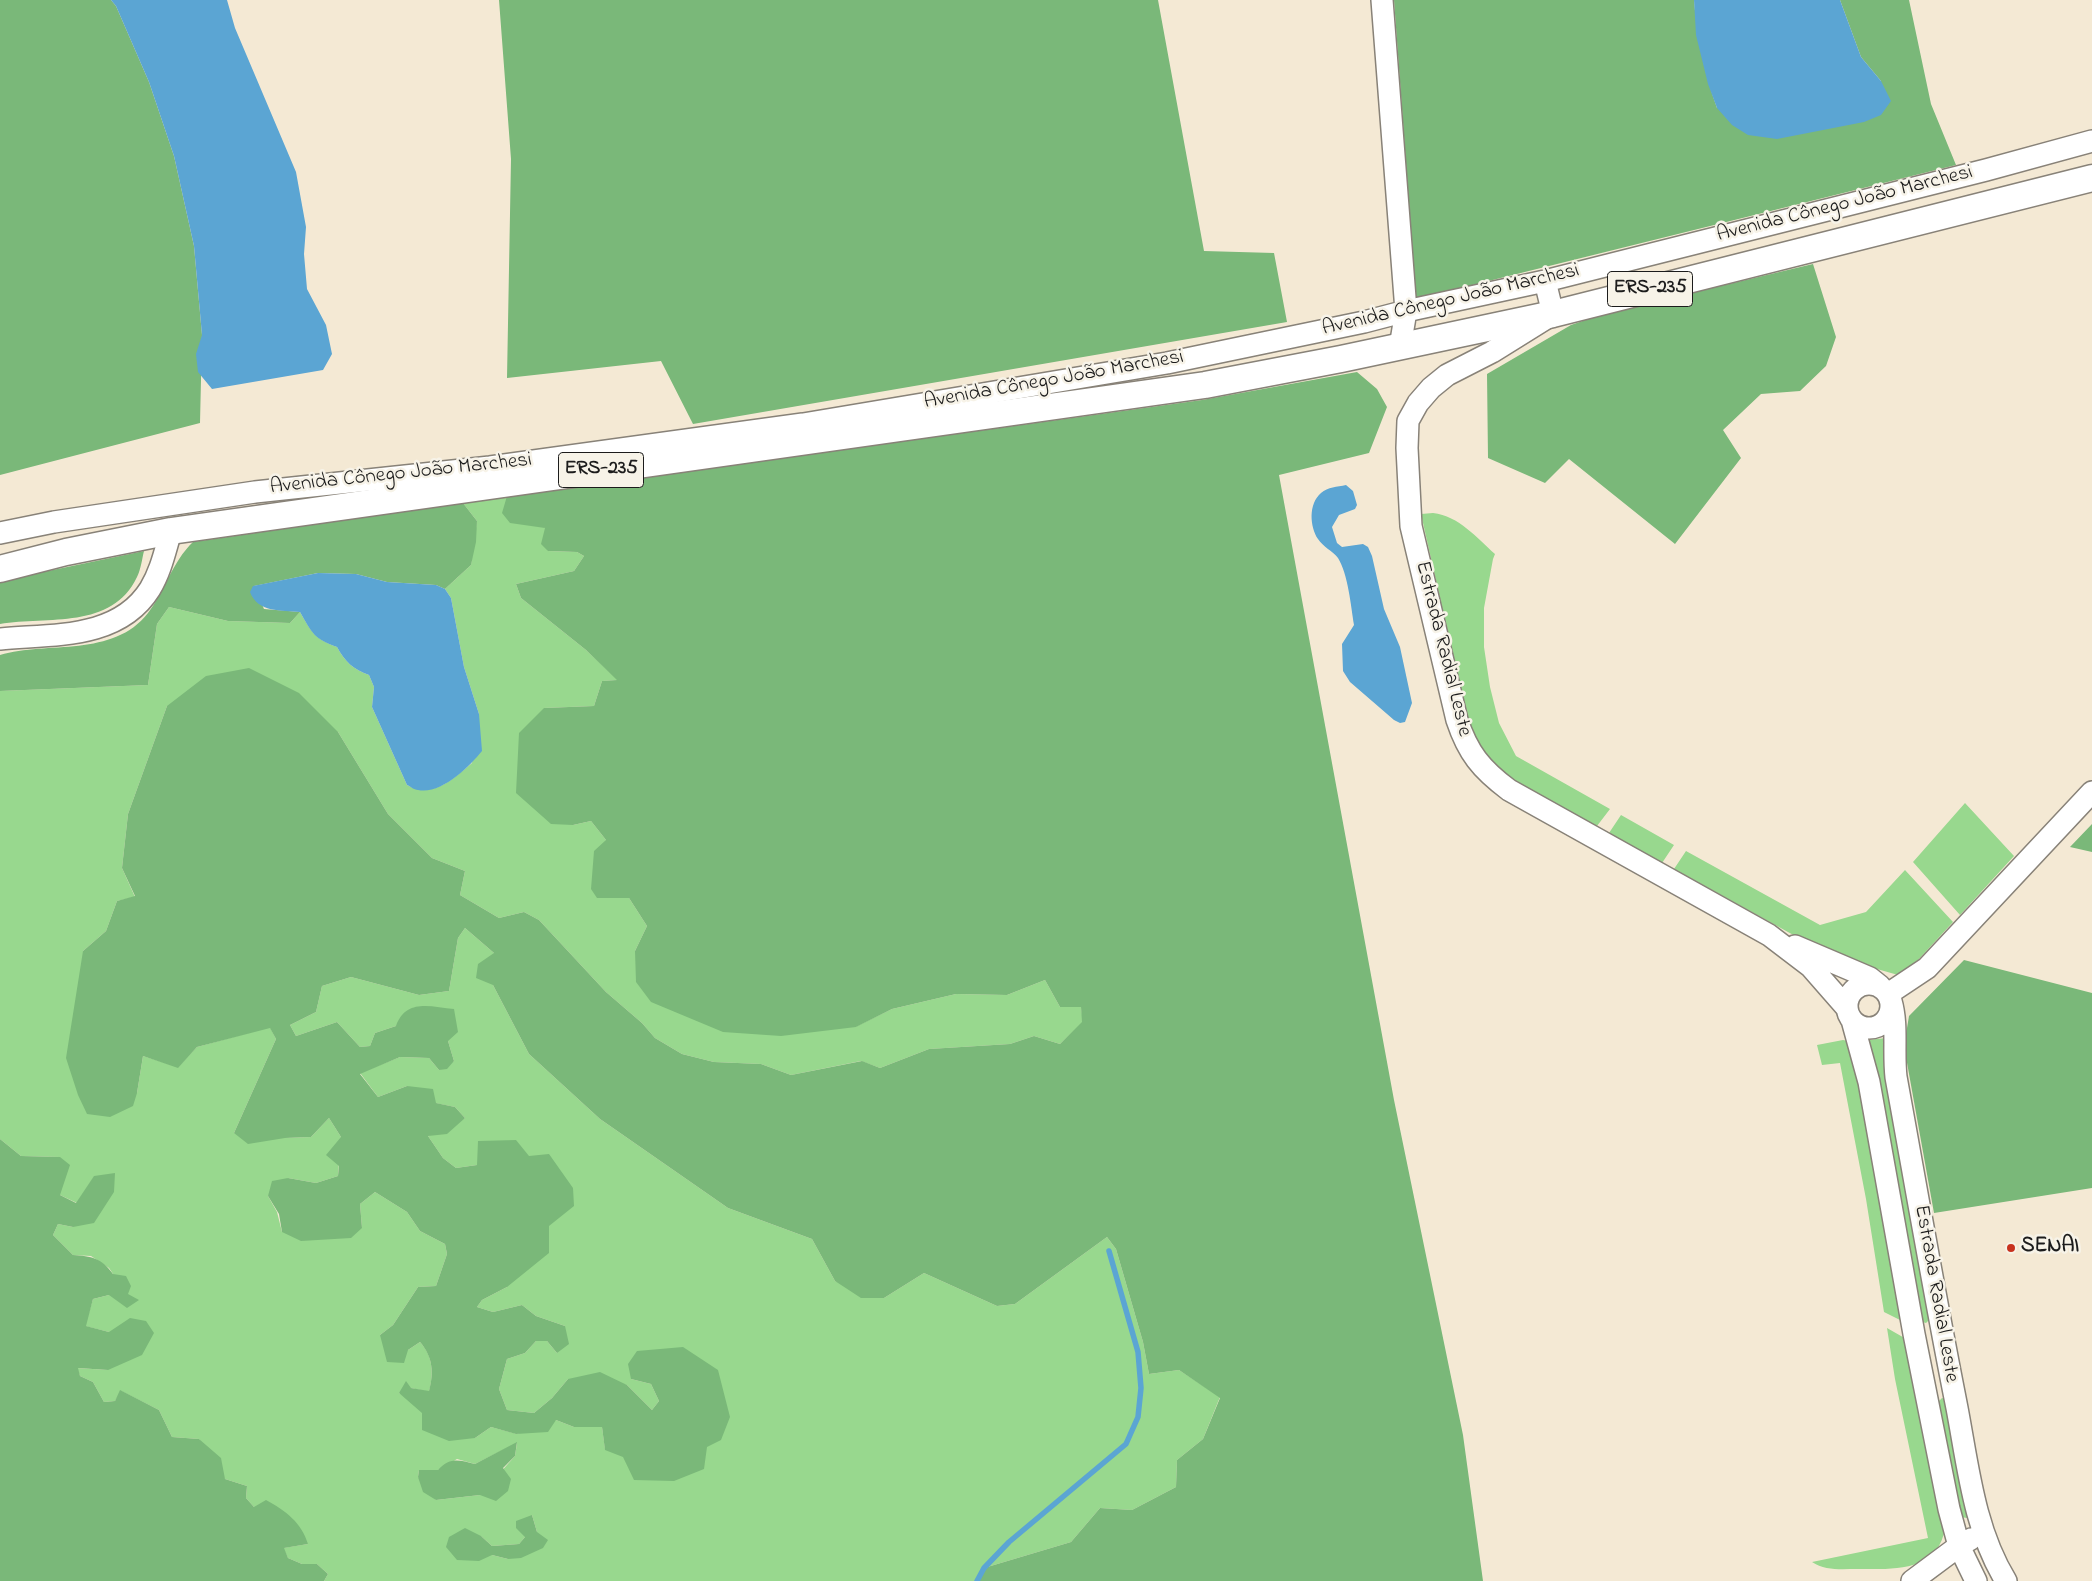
<!DOCTYPE html>
<html>
<head>
<meta charset="utf-8">
<style>
	body { margin:0 }
	canvas { display:block; background:#f4e9d4 }
</style>
</head>
<body>
<canvas width="2092" height="1581"></canvas>
<script>
const c = document.querySelector('canvas').getContext('2d');
c.lineJoin = 'round';
function paint(path, color) {
  c.fillStyle = color;
  c.fill(path, 'evenodd');
}
function trace(path, color, width, dash) {
  c.strokeStyle = color;
  c.lineWidth = width;
  c.lineCap = dash ? 'butt' : 'round';
  c.setLineDash(dash || []);
  c.stroke(path);
}
function label(font, color, halo, rows, align = 'center') {
  c.font = font + ' "Indie Flower",sans-serif';
  c.lineWidth = 5;
  c.setLineDash([]);
  c.textBaseline = 'middle';
  c.strokeStyle = halo;
  c.fillStyle = color;
  for (const [text, x, y, turn = 0] of rows) {
    c.save();
    c.translate(x, y);
    c.rotate((+turn || 0) * Math.PI / 180);
    c.textAlign = isNaN(turn) ? turn : align;
    if (halo) c.strokeText(text, 0, 0);
    c.fillText(text, 0, 0);
    c.restore();
  }
}
const green = new Path2D(`
	M507,496L545,528L548,551L577,552L584,556L574,571L516,584L521,598L586,650L618,680L602,681L594,706L544,708L573,825L591,821L606,840L597,898H629L647,926L635,951L855,1027L892,1009L956,994L1007,995L1045,980L1060,1007H1081L1083,1022L1060,1044L1034,1036L1010,1044L929,1049L880,1068L861,1061L791,1075L761,1064L714,1062L682,1054L655,1038L642,1023L606,992L539,920L524,912L499,918L460,895L465,871L432,858L388,814L338,732L167,706L128,814L122,868L135,897L117,901L106,931L83,951L137,1093L143,1056L178,1067L197,1047L270,1027L276,1039L234,1133L285,1138L311,1137L329,1118L341,1137L338,1176L316,1183L288,1178L268,1196L277,1212L282,1232L362,1228L360,1204L375,1192L407,1212L420,1231L445,1244L447,1254L436,1286L418,1287L393,1325L380,1335L408,1350L420,1342C433,1356 434,1373 429,1392L411,1388L399,1393L475,1438L491,1427L517,1434L556,1420L574,1427H602L605,1449L706,1447L718,1370L631,1379L651,1384L659,1401L652,1410L627,1385L568,1379L552,1398L534,1413L507,1410L499,1389L507,1359L525,1353L536,1341H547L557,1353L565,1326L536,1316L522,1305L493,1312L477,1307L482,1300L507,1287L477,1165L456,1168L443,1158L428,1136L465,1118L455,1107L435,1103L407,1086L378,1097L360,1073L400,1057L429,1058L439,1070L454,1061L448,1041L396,1026L375,1033L370,1046L360,1047L337,1022L296,1036L290,1025L316,1012L322,986L351,977L419,995L449,991L458,938L465,928L494,953L493,985L529,1054L600,1119L728,1208L812,1239L835,1281L884,1298L924,1273L997,1306L1015,1304L1107,1237L1116,1249L1143,1342L1149,1374L1179,1370L1220,1397L1203,1439L1177,1460L1176,1487L1132,1510L1100,1508L1071,1542L984,1568L977,1581H324L328,1574L317,1564H302L288,1558L283,1548L308,1544L254,1507L246,1498L247,1486L225,1479L199,1439L172,1437L159,1410L121,1391L115,1401L104,1402L93,1382L80,1376L77,1368L108,1370L109,1332L85,1326L93,1299L109,1295L127,1294L109,1268L91,1256L73,1255L53,1235L58,1224L73,1227L94,1177L77,1203L60,1195L59,1157L21,1156L0,1139V691L148,685L157,624L169,607L228,621L290,623L300,612C312,633 315,639 337,647C345,662 353,669 369,675L374,687L372,707L407,785C433,799 453,779 472,763L479,714L464,667L451,598L445,589L471,565L477,521L463,503ZM517,1443L515,1456L480,1495L436,1500L418,1477L419,1470H438L457,1459L475,1464ZM532,1515L537,1532L508,1559L492,1555L481,1536L492,1546L519,1544L525,1537Z
	M1433,513C1459,516 1477,538 1495,554L1493,559L1484,608V647L1490,687L1499,723L1516,756L1610,809L1597,826C1565,809 1504,782 1484,753C1476,741 1471,727 1466,714L1421,514Z
	M1965,803L2014,856L1960,915L1913,862Z
	M1621,815L1674,845L1662,863L1609,833Z
	M1686,851L1820,925L1866,912L1905,870L1953,922L1918,960L1898,975L1849,961L1806,942L1674,869Z
	M1886,1038L1884,1047L1931,1315L1929,1320L1926,1323L1919,1321L1868,1040Z
	M1843,1040L1848,1041L1851,1046L1882,1198L1902,1321L1884,1312L1866,1199L1840,1063L1822,1065L1817,1045Z
	M1887,1328L1908,1340L1945,1528C1938,1573 1892,1569 1857,1569C1842,1569 1825,1571 1812,1562L1928,1538L1895,1379Z
	M1942,1398L1946,1399L1971,1515L1967,1518L1961,1517L1936,1404Z`);
const forest = new Path2D(`
	M0,0H111L116,6L149,82L174,156L194,246L202,335L200,423L0,475Z
	M499,0H1158L1204,251L1274,253L1287,322L693,424L661,361L507,378L511,159Z
	M1394,0H1694C1697,38 1704,72 1717,108L1881,81L1861,57L1840,0H1909L1931,104L1956,165L1416,299Z
	M1813,264L1836,337L1826,366L1800,391L1761,394L1723,430L1741,458L1675,544L1569,459L1545,483L1488,458L1487,374L1571,325L1603,314Z
	M1357,372L1377,389L1387,407L1369,453L1279,475L1394,1100L1463,1435L1483,1581H977L984,1568L1071,1542L1100,1508L1132,1510L1176,1487L1177,1460L1203,1439L1220,1398L1179,1370L1149,1374L1143,1342L1116,1249L1107,1237L1015,1304L997,1306L924,1273L884,1298H861L835,1281L812,1239L728,1208L600,1119L529,1054L493,985L476,978L478,964L494,953L465,928L458,938L449,991L419,995L351,977L322,986L316,1012L290,1025L296,1036L337,1022L360,1047L370,1046L375,1033L396,1026C406,998 431,1007 454,1009L458,1032L448,1041L454,1061L447,1069L439,1070L429,1058L400,1057L360,1074L378,1097L407,1086L433,1089L436,1103L455,1107L465,1118L447,1134L428,1136L443,1158L456,1168L477,1165L478,1141L516,1140L529,1156L549,1154L573,1188L574,1206L549,1226V1253L507,1287L482,1300L477,1307L493,1312L522,1305L536,1316L565,1326L569,1344L557,1353L547,1341H536L525,1353L507,1359L499,1389L507,1410L534,1413L552,1398L568,1379L600,1372L627,1385L652,1410L659,1401L651,1384L631,1379L628,1364L637,1351L683,1347L718,1370L730,1417L721,1440L707,1447L704,1469L674,1481L634,1480L623,1457L605,1450L602,1427H574L556,1420L548,1432L516,1434L491,1427L475,1438L449,1441L422,1430V1413L399,1393L406,1381L411,1388L429,1391C434,1373 433,1357 420,1342L408,1350L404,1363L387,1362L380,1335L393,1325L418,1287L436,1286L447,1254L445,1244L420,1231L407,1212L375,1192L360,1204L362,1228L351,1238L301,1241L282,1232L279,1214L268,1196L272,1181L288,1178L316,1183L338,1176L339,1166L326,1155L341,1137L329,1118L311,1137L285,1138L248,1144L234,1133L276,1039L270,1028L197,1047L178,1068L143,1056L137,1093L133,1106L110,1117L87,1114L78,1095L66,1058L83,951L106,931L117,901L135,896L122,868L128,814L167,706L206,676L249,668L299,693L338,732L388,814L432,858L465,871L460,895L499,918L524,912L539,920L606,992L642,1023L655,1038L682,1054L714,1062L761,1064L791,1075L862,1061L880,1068L929,1049L1010,1044L1034,1036L1060,1044L1082,1022L1081,1007H1060L1045,980L1007,995L956,994L892,1009L856,1027L781,1036L723,1032L651,1002L636,982L635,951L647,926L629,898H597L591,889L594,851L606,840L591,821L573,825L551,824L516,793L519,733L544,708L594,706L602,681L617,680L586,650L521,598L516,584L574,571L584,556L577,552L548,551L541,544L545,528L510,523L502,513L507,496L1202,400Z
	M463,503L477,521L476,542L471,565L445,589L436,585L387,582L356,574L318,573L254,586L264,609L300,612L290,623L228,621L169,607L157,624L148,685L0,691V655C48,641 113,658 148,613C165,591 172,562 193,542Z
	M144,551C142,559 141,569 137,577C112,630 48,616 0,624V581Z
	M2092,824V852L2070,847Z
	M1964,960L2092,993V1188L1934,1213L1904,1046L1909,1016Z
	M0,1139L21,1156L60,1157L70,1165L60,1195L76,1203L94,1176L115,1173L114,1192L94,1223L73,1227L58,1224L53,1235L73,1255C91,1256 102,1258 113,1274L126,1276L131,1286L128,1294L139,1300L127,1308L109,1295L93,1299L86,1326L109,1332L130,1318L146,1321L154,1333L142,1355L108,1370L78,1368L80,1376L93,1382L104,1402L115,1401L120,1390L159,1410L172,1437L199,1439L221,1458L225,1479L247,1486L246,1498L254,1507L266,1500C285,1510 302,1523 308,1544L284,1548L288,1558L302,1564H317L328,1574L324,1581H0Z
	M517,1442L515,1456L503,1468L511,1479L508,1491L496,1501L480,1495L436,1500L423,1492L418,1477L419,1470H438C450,1457 459,1460 475,1464Z
	M532,1515L537,1532L548,1540L543,1548L521,1558L508,1559L492,1555L479,1561L457,1560L446,1547L449,1537L465,1528L481,1536L492,1546L519,1544L525,1537L516,1528V1521Z`);
const water = new Path2D(`
	M111,0H227L235,28L296,172L306,227L304,254L307,289L326,325L332,354L323,370L212,389L198,372L196,354L202,335L194,246L174,156L149,82L116,6Z
	M1694,0H1840L1861,57L1881,81L1891,101L1881,115L1864,122L1777,139L1748,135L1732,125L1717,108L1708,84L1696,35Z
	M1346,485L1353,491L1357,505L1355,509L1339,515L1332,527L1337,543L1342,547L1363,544L1368,547L1372,556L1384,609L1400,647L1412,703L1405,722L1400,723L1394,720L1350,682L1343,671L1342,644L1354,625C1351,606 1348,574 1338,558C1333,551 1323,547 1318,539C1310,527 1308,504 1321,493C1328,487 1337,487 1346,485Z
	M318,573L356,574L387,582L436,585L445,589L451,598L464,667L479,714L482,751C469,767 441,795 418,790C414,790 410,786 407,785L372,707L374,687L369,675C353,669 345,662 337,647C314,639 312,633 300,612C281,610 258,613 250,592L253,586Z`);
const stream = new Path2D(`
	M977,1581L984,1568L1009,1542L1126,1444L1138,1417L1141,1388L1138,1352L1109,1251`);
const minor = new Path2D(`
	M1382,0L1406,311L1400,347
	M1545,281L1553,314L1492,352L1447,375L1431,388L1418,403L1408,421L1407,448L1411,526L1457,720C1468,753 1481,769 1509,790L1769,935L1811,967L1846,1007
	M0,533L54,522L255,492L490,467L803,424L1167,363L1364,322L1406,311L1545,281L1986,170L2092,141
	M0,639C52,634 118,640 150,589C161,571 165,551 171,531
	M1795,946L1870,978L1880,986
	M1847 1006a22 22 0 1 1 44 0a22 22 0 1 1-44 0Z
	M1888,994L1927,968L2092,792
	M1891,1001C1898,1025 1893,1051 1896,1077C1916,1187 1935,1298 1957,1408C1968,1466 1974,1529 2006,1581
	M1852,1020L1869,1082L1914,1334L1949,1509L1959,1546L1976,1581
	M1912,1581L1959,1546L1971,1539`);
const major = new Path2D(`
	M0,569L66,552L171,531L1205,385L1341,359L1553,314L2092,178`);
const markers = [
	[2011,1248,5,"#c8321e"]
];
const shields = [
	[1650,289,85],
	[601,470,85]
];
const shieldNames = [
	["ERS-235",1650,289],
	["ERS-235",601,470]
];
const streetNames = [
	["Avenida Cônego João Marchesi",1845,205,-14],
	["Avenida Cônego João Marchesi",1451,301,-13],
	["Avenida Cônego João Marchesi",1054,381,-10],
	["Avenida Cônego João Marchesi",401,475,-6],
	["Estrada Radial Leste",1442,649,76],
	["Estrada Radial Leste",1935,1294,80]
];
const poiNames = [
	["SENAI",2021,1248]
];
paint(green, '#98d88e');
paint(forest, '#7ab879');
paint(water, '#5ba5d3');
trace(stream, '#5ba5d3', 5.5);
trace(minor, '#888278', 24);
trace(major, '#888278', 29);
trace(minor, '#fff', 21);
trace(major, '#fff', 26);
for (const [x, y, r, color] of markers) {
  const dot = new Path2D();
  dot.arc(x, y, r, 0, 2 * Math.PI);
  c.fillStyle = color;
  c.fill(dot);
  trace(dot, '#f7f3e8', 2);
}
for (const [x, y, w] of shields) {
  const box = new Path2D();
  box.roundRect(x - w / 2, y - 17.5, w, 35, 4);
  c.fillStyle = '#f7f3e8';
  c.fill(box);
  trace(box, '#1c1c1c', 1);
}
label('bold 20px', '#1c1c1c', null, shieldNames);
label('21px', '#1c1c1c', '#f7f3e8', streetNames);
label('bold 21px', '#1c1c1c', '#f7f3e8', poiNames, 'left');
</script>
</body>
</html>
